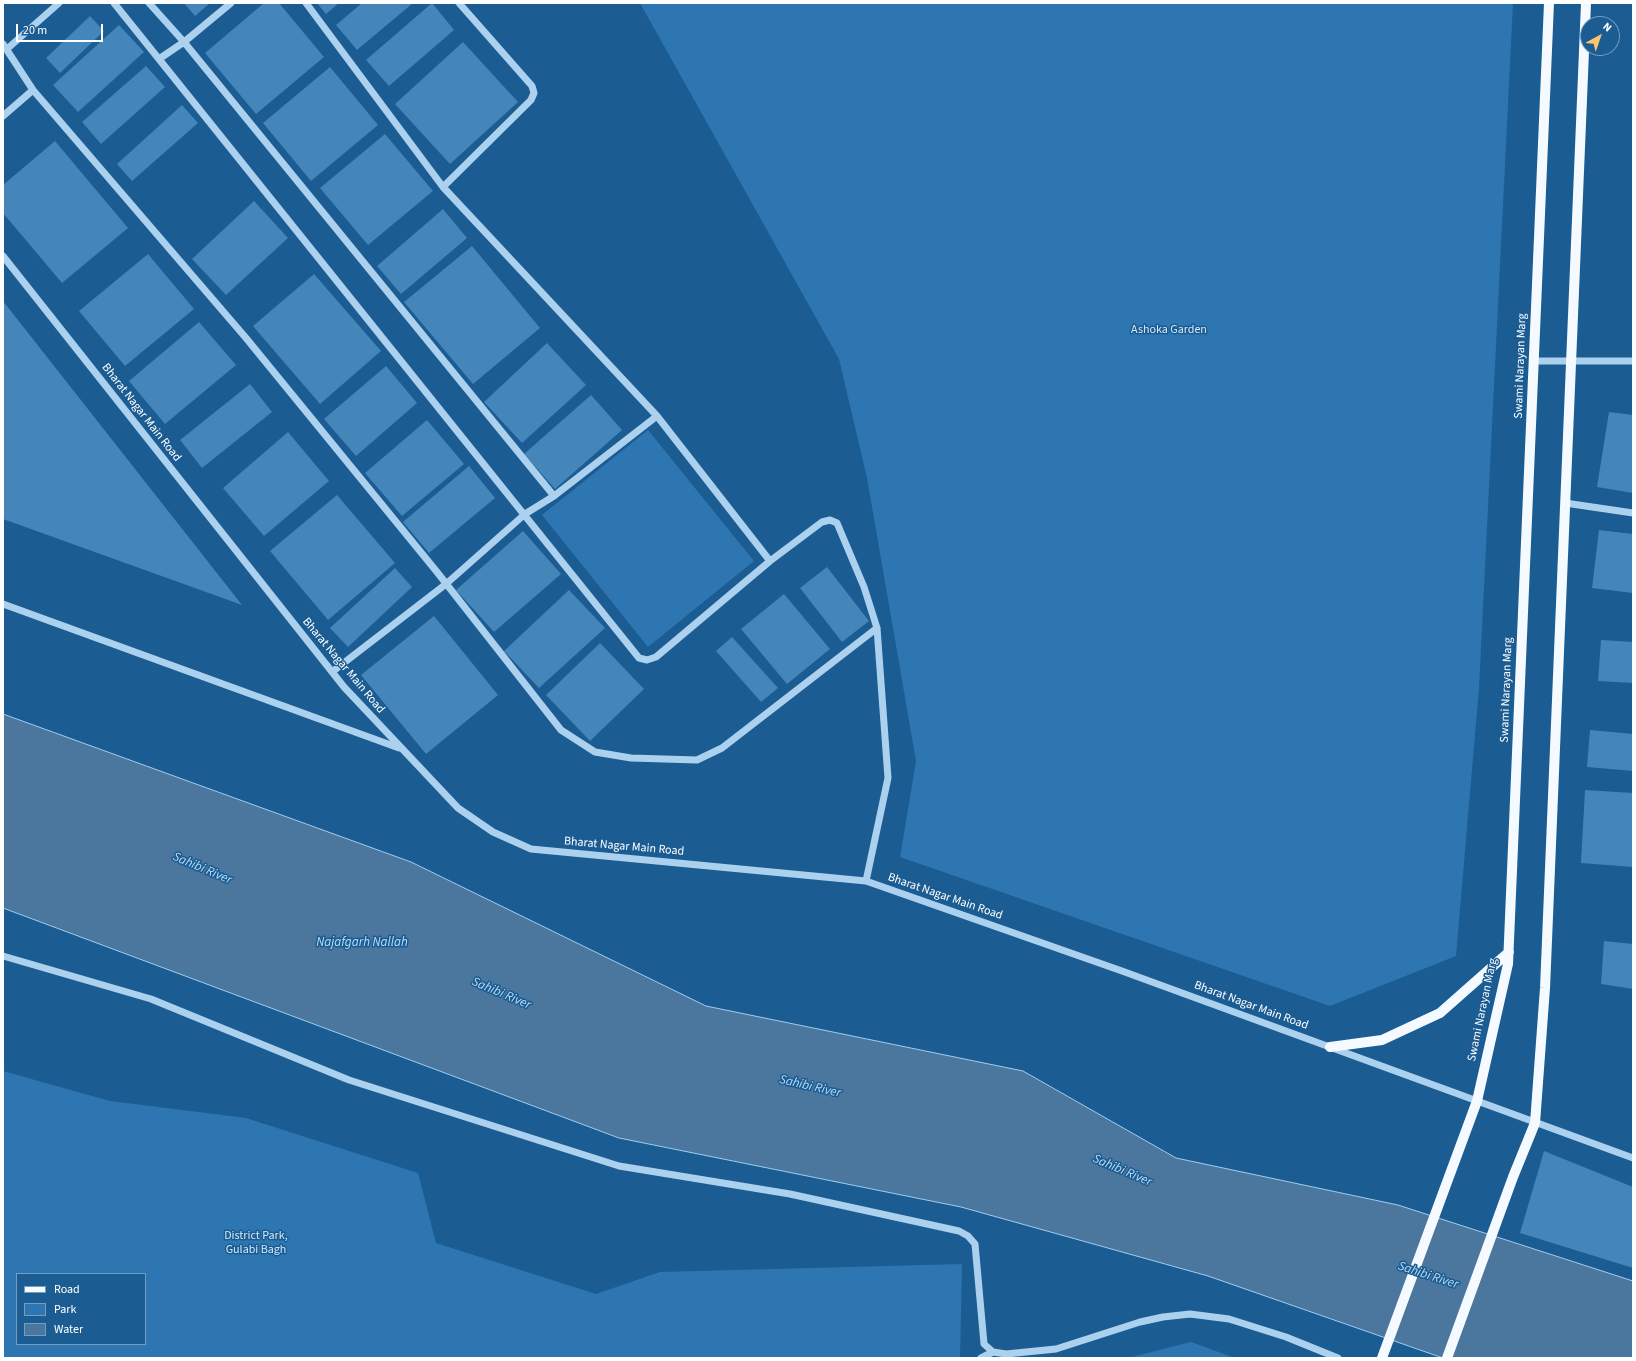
<!DOCTYPE html>
<html>
<head>
<meta charset="utf-8">
<style>
	body { margin:0 }
	#map { position:relative; width:1636px; height:1361px; overflow:hidden; background:#1b5c93; font-family:"Source Sans 3",sans-serif }
	canvas { display:block }
	.frame { position:absolute; inset:0; border:4px solid #fff; pointer-events:none }
	.legend { position:absolute; left:16px; top:1273px; width:130px; height:72px; box-sizing:border-box; background:#1b5c93; border:1px solid #769dbe; margin:0; padding:5px 7px; list-style:none; font-size:12px; color:#fff }
	.legend li { display:flex; align-items:center; gap:8px; height:20px }
	.legend b { width:20px; border:1px solid #769dbe }
	.north { position:absolute; left:1580px; top:16px; width:40px; height:40px; box-sizing:border-box; background:#1b5c93; border:1px solid #769dbe; border-radius:50%; rotate:40deg; font-size:11px; font-weight:700; line-height:16px; text-align:center; color:#fff }
	.north::after { content:''; display:block; margin:auto; width:14px; height:18px; background:#ffc56a; clip-path:polygon(50% 0,100% 100%,50% 72%,0 100%) }
	.scale { position:absolute; left:16px; top:24px; width:87px; height:18px; box-sizing:border-box; border:2px solid #fff; border-top:0; padding-left:5px; font-size:12px; line-height:14px; white-space:nowrap; color:#fff; -webkit-text-stroke:3px #1b5c93; paint-order:stroke }
</style>
</head>
<body>
<div id="map">
<canvas width="1636" height="1361"></canvas>
<div class="frame"></div>
<ul class="legend">
<li><b style="height:5px;background:#f4faff"></b>Road</li>
<li><b style="height:11px;background:#2e76b1"></b>Park</li>
<li><b style="height:11px;background:#4b779e"></b>Water</li>
</ul>
<div class="north">N</div>
<div class="scale">20 m</div>
</div>
<script>
const c = document.querySelector('canvas').getContext('2d');
c.lineJoin = 'round';
function paint(path, color) {
  c.fillStyle = color;
  c.fill(path, 'evenodd');
}
function trace(path, color, width, dash) {
  c.strokeStyle = color;
  c.lineWidth = width;
  c.lineCap = dash ? 'butt' : 'round';
  c.setLineDash(dash || []);
  c.stroke(path);
}
function label(font, color, halo, rows, align = 'center') {
  c.font = font + ' "Source Sans 3",sans-serif';
  c.lineWidth = 3;
  c.setLineDash([]);
  c.textBaseline = 'middle';
  c.strokeStyle = halo;
  c.fillStyle = color;
  for (const [text, x, y, turn = 0] of rows) {
    c.save();
    c.translate(x, y);
    c.rotate((+turn || 0) * Math.PI / 180);
    c.textAlign = isNaN(turn) ? turn : align;
    if (halo) c.strokeText(text, 0, 0);
    c.fillText(text, 0, 0);
    c.restore();
  }
}
const green = new Path2D(`
	M640,3H1513L1479,688L1456,956L1330,1006L900,857L916,761L867,478L839,359Z
	M648,430L754,561L648,647L542,515Z
	M3,1071L110,1101L246,1118L418,1173L436,1243L596,1294L660,1272L962,1264L960,1358H3ZM17,1274H145V1344H17Z
	M1191,1342L1235,1358H1128Z`);
const water = new Path2D(`
	M3,714L411,862L706,1006L1023,1071L1176,1158L1398,1205L1633,1281V1358H1443L1208,1276L961,1207L619,1138L3,908Z`);
const building = new Path2D(`
	M184,3H210L195,16Z
	M264,3H279L324,57L256,114L205,53Z
	M317,3H339L326,14Z
	M362,3H413L357,50L336,25Z
	M432,3L454,30L389,86L366,60Z
	M90,16L104,31L60,73L46,58Z
	M119,25L144,52L78,112L53,85Z
	M463,42L518,102L450,164L395,104Z
	M146,66L165,87L101,144L82,122Z
	M330,67L378,125L311,181L263,123Z
	M182,105L198,123L132,181L117,164Z
	M385,134L433,191L368,245L320,188Z
	M55,141L128,228L62,283L3,213V185Z
	M254,201L288,238L226,295L192,259Z
	M443,209L467,238L401,294L377,266Z
	M472,246L540,328L473,384L404,302Z
	M148,254L194,309L125,366L79,311Z
	M314,274L381,351L320,404L253,326Z
	M3,301L242,605L3,519Z
	M199,322L236,365L165,424L129,381Z
	M547,343L586,385L522,443L484,402Z
	M386,366L417,403L356,456L324,419Z
	M250,384L272,412L202,468L180,440Z
	M591,395L622,430L555,489L524,454Z
	M1609,412L1633,415V493L1597,487Z
	M427,420L464,464L402,516L365,473Z
	M288,432L329,481L264,536L223,488Z
	M469,466L495,498L429,553L403,522Z
	M337,495L395,563L328,620L270,551Z
	M1599,530L1633,534V593L1592,588Z
	M523,531L561,574L494,632L456,590Z
	M827,567L869,621L842,642L800,588Z
	M395,568L412,587L348,647L330,628Z
	M569,590L605,628L539,688L504,651Z
	M784,594L830,649L787,684L741,629Z
	M434,616L498,695L426,754L361,675Z
	M732,637L778,688L761,702L716,651Z
	M1601,640L1633,642V683L1598,681Z
	M600,643L644,689L590,741L546,695Z
	M1590,730L1633,734V771L1587,767Z
	M1585,790L1633,793V867L1581,863Z
	M1604,941L1633,944V989L1601,984Z
	M1544,1151L1633,1187V1268L1520,1233Z`);
const minor = new Path2D(`
	M114,3L639,658L647,660L656,657L770,561L822,522L830,520L837,523L864,587L877,628L888,778L866,881
	M149,3L184,42L554,496
	M306,3L443,187L657,416L770,561
	M3,44L33,90L246,338L437,572L561,730L595,752L631,758L697,760L722,748L877,628
	M7,49L59,3
	M159,59L184,42L231,3
	M3,116L33,90
	M443,187L531,100L534,93L532,86L459,3
	M3,256L344,687L458,808L493,832L531,849L866,881L1122,971L1633,1158
	M1534,361H1633
	M1565,503L1633,513
	M3,604L399,748
	M332,672L446,584L525,514L554,496L657,416
	M3,956L151,999L349,1080L619,1166L790,1194L959,1231L968,1236L975,1244L984,1344L993,1352L1006,1354L1056,1349L1140,1322L1163,1317L1190,1314L1229,1319L1286,1337L1338,1358
	M981,1358L993,1352`);
const major = new Path2D(`
	M1330,1047L1382,1040L1440,1013L1509,952
	M1382,1358L1477,1101L1508,964L1549,3
	M1447,1358L1513,1177L1535,1123L1545,988L1586,3`);
const parkNames = [
	["Ashoka Garden",1169,330],
	["District Park,",256,1236],
	["Gulabi Bagh",256,1250]
];
const streetNames = [
	["Swami Narayan Marg",1521,366,-88],
	["Bharat Nagar Main Road",141,413,52],
	["Bharat Nagar Main Road",343,666,50],
	["Swami Narayan Marg",1507,690,-88],
	["Bharat Nagar Main Road",624,847,5],
	["Bharat Nagar Main Road",945,897,19],
	["Bharat Nagar Main Road",1251,1006,20],
	["Swami Narayan Marg",1483,1010,-78]
];
const waterNames = [
	["Sahibi River",202,869,23],
	["Najafgarh Nallah",362,943],
	["Sahibi River",501,994,23],
	["Sahibi River",810,1087,13],
	["Sahibi River",1122,1171,23],
	["Sahibi River",1428,1276,18]
];
paint(green, '#2e76b1');
paint(water, '#4b779e');
trace(water, '#a0cdf1', 1);
paint(building, '#4485ba');
trace(minor, '#acd1ef', 7);
trace(major, '#f4faff', 10);
label('12px', '#d3e9fb', '#1b5c93', parkNames);
label('12px', '#fff', '#1b5c93', streetNames);
label('italic 13px', '#b9dbf6', '#1b5c93', waterNames);
</script>
</body>
</html>
